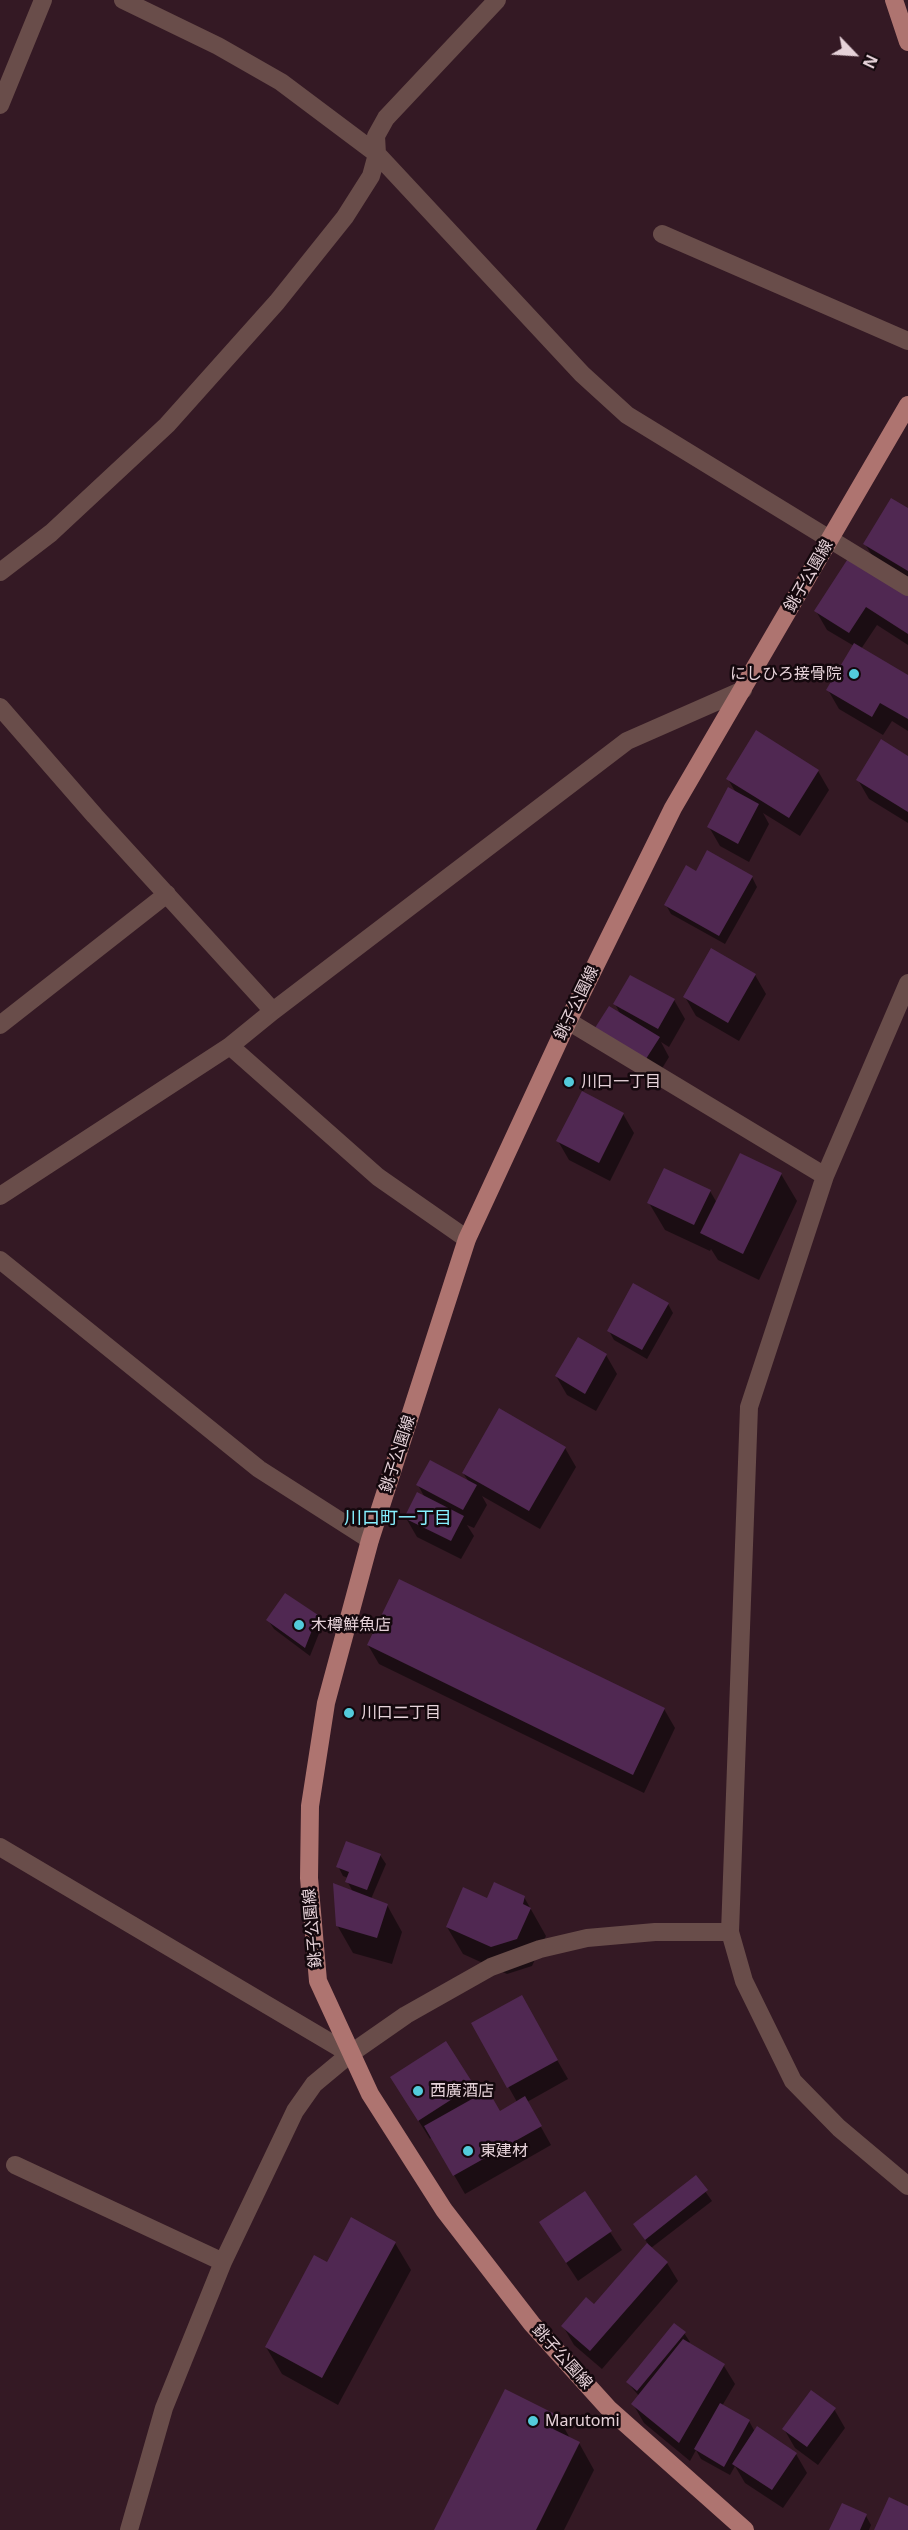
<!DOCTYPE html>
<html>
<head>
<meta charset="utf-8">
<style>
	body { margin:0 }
	#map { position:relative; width:908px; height:2530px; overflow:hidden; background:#341924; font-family:"Noto Sans",sans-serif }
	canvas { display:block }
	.north { position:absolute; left:824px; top:24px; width:60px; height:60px; -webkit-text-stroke:4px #14080d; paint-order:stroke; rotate:115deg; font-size:16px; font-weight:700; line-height:24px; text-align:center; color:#e6d2d9 }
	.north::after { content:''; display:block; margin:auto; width:21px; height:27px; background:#e6d2d9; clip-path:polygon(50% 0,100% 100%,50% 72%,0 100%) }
</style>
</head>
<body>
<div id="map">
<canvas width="908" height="2530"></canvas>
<div class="north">N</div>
</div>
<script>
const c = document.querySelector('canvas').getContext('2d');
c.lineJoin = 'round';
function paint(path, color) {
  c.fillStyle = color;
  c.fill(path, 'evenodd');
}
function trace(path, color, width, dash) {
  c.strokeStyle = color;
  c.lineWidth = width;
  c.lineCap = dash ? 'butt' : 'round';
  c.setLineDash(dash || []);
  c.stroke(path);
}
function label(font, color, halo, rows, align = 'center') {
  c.font = font + ' "Noto Sans","Noto Sans JP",sans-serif';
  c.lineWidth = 5;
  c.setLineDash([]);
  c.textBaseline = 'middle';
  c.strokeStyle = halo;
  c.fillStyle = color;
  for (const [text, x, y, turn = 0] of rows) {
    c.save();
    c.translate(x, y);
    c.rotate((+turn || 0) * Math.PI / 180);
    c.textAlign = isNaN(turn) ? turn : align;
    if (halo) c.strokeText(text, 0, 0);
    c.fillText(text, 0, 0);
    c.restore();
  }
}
const shadow = new Path2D(`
	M908,510V582L876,562L865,544Z
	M908,596V645L877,625L861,649L908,677V731L892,721L883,735L839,709L828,690L854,646L827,630L816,611Z
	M908,758V823L869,799L858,780Z
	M818,771L829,790L800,836L763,813L769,824L749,862L720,846L709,827L736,793L728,779Z
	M696,873L752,877L757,887L725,944L671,914L666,905Z
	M755,975L766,994L739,1041L696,1016L685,997Z
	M674,1000L685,1019L669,1047L661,1042L669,1057L655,1080L615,1004Z
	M623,1114L634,1133L610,1181L569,1160L558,1141Z
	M781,1174L797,1201L759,1280L718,1260L711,1249L710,1251L665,1230L649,1203L710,1191L717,1203Z
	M668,1304L673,1313L647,1359L614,1340L609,1331Z
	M606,1355L617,1374L596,1411L567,1395L556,1376Z
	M565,1448L576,1467L540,1529L482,1496L487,1505L474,1528L467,1525L474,1536L461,1559L417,1537L406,1518L425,1498L418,1485L469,1482L463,1473Z
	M316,1616L322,1626L310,1656L274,1629L268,1620Z
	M368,1645L664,1709L675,1728L644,1793L379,1664Z
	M380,1855L386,1864L371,1899L387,1905L402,1932L392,1964L353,1953L337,1925L353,1892L347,1881L348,1878L343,1876L338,1866Z
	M524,1897L546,1936L532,1966L507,1974L463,1954L447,1927L488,1900Z
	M521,1997L568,2079L527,2102L551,2145L465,2194L432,2137L430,2139L403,2096L446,2043L479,2096L499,2113L517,2102L473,2024Z
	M695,2177L712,2201L651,2248L667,2263L678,2281L602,2369L574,2345L563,2326L594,2306L648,2244L635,2225Z
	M584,2193L622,2250L578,2281L552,2241Z
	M395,2243L411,2270L338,2405L282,2374L266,2347Z
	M684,2333L690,2342L688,2344L724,2366L735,2384L722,2406L749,2421L755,2432L796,2454L807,2473L783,2508L745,2483L735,2466L730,2475L701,2459L696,2450L690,2461L644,2423L633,2404L639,2396L627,2382Z
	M834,2409L845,2428L818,2465L795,2448L784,2429Z
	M558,2417L571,2440L579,2443L594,2470L564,2530H435Z
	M866,2516L871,2525L869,2530H831Z`);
const building = new Path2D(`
	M891,498L908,508V571L863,544Z
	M849,557L908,594V634L866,607L849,633L814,611Z
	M854,643L908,675V719L880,703L872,717L826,690Z
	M756,730L819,770L789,818L726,779Z
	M881,739L908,756V812L856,780Z
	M728,787L759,804L738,844L707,827Z
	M707,850L753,876L719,936L664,905L686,865L696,871Z
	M711,948L756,974L728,1023L683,997Z
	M630,975L675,999L658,1029L613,1004Z
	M609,1006L660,1037L644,1062L593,1031Z
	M582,1091L624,1113L599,1163L556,1141Z
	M740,1153L782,1173L743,1254L700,1233Z
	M664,1168L711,1190L694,1225L647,1203Z
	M633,1283L669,1303L642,1350L607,1331Z
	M578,1337L607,1354L585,1394L555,1376Z
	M499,1408L566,1447L529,1511L462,1473Z
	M430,1460L477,1485L463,1510L416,1485Z
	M417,1492L464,1516L451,1541L404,1518Z
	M399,1579L665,1708L633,1775L367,1645Z
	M285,1593L318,1615L305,1648L266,1620Z
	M346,1841L381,1854L367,1890L345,1882L349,1872L336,1867Z
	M494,1882L525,1896L523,1904L531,1908L517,1939L491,1947L446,1927L463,1887L487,1898Z
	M333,1883L388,1904L377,1938L336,1926Z
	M522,1995L558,2060L507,2088L471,2023Z
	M446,2041L474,2085L418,2121L390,2077Z
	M488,2090L500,2111L525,2096L542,2126L453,2176L424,2126Z
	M696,2175L708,2190L645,2240L633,2224Z
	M585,2191L612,2231L566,2263L539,2222Z
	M351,2217L396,2242L322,2378L265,2347L314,2255L327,2262Z
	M647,2243L668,2262L590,2351L561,2326L586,2297L594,2304Z
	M674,2323L686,2332L637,2391L626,2382Z
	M683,2339L725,2364L679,2443L631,2404Z
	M505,2389L559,2416L553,2429L580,2442L536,2530H434Z
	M811,2390L836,2408L807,2447L782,2429Z
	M720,2403L750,2420L724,2467L694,2449Z
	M757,2426L797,2453L772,2490L732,2464Z
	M889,2497L908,2506V2530H874Z
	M842,2503L867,2514L860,2530H829Z`);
const minor = new Path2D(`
	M123,0L218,46L281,82L377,154L582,374L627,415L908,587
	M0,105L43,0
	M662,234L908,341
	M0,572L51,533L167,425L277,302L345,217L371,176L377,154L376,136L386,118L497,0
	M0,707L95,816L273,1011
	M908,983L825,1176L749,1407L730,1932L744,1981L793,2081L839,2128L908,2186
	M568,1021L825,1176
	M0,1025L167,894
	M230,1046L378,1177L467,1239
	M0,1196L230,1046L273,1011L627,741L743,690
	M0,1260L259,1469L370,1540
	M0,1847L350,2054
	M15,2165L223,2262
	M129,2530L164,2408L223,2262L295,2111L314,2084L350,2054L406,2015L491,1967L540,1949L587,1938L655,1932H730`);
const major = new Path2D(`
	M894,0L908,42
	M745,2530L609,2409L532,2324L444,2210L370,2094L318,1981L309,1878L310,1806L326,1703L370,1540L467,1239L568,1021L673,808L908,405`);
const markers = [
	[854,674,6,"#53cbdb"],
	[569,1082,6,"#53cbdb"],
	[299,1625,6,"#53cbdb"],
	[349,1713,6,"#53cbdb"],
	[418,2091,6,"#53cbdb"],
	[468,2151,6,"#53cbdb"],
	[533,2421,6,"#53cbdb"]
];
const streetNames = [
	["銚子公園線",809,576,-60],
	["銚子公園線",577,1003,-64],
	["銚子公園線",398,1454,-72],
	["銚子公園線",313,1928,-95],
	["銚子公園線",562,2357,48]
];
const poiNames = [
	["にしひろ接骨院",842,674,"right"],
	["川口一丁目",581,1082],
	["木樽鮮魚店",311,1625],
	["川口二丁目",361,1713],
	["西廣酒店",430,2091],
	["東建材",480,2151],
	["Marutomi",545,2421]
];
const neighbourhoodNames = [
	["川口町一丁目",398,1519]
];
paint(shadow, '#0007');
paint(building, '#502852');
trace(minor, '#694d4a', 18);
trace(major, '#ae7470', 18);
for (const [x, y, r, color] of markers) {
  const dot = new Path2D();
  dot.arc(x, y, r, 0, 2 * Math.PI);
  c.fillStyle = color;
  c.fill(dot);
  trace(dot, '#14080d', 2);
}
label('16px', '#e6d2d9', '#14080d', streetNames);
label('16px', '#e6d2d9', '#14080d', poiNames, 'left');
label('18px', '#86f0ff', '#14080d', neighbourhoodNames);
</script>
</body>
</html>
